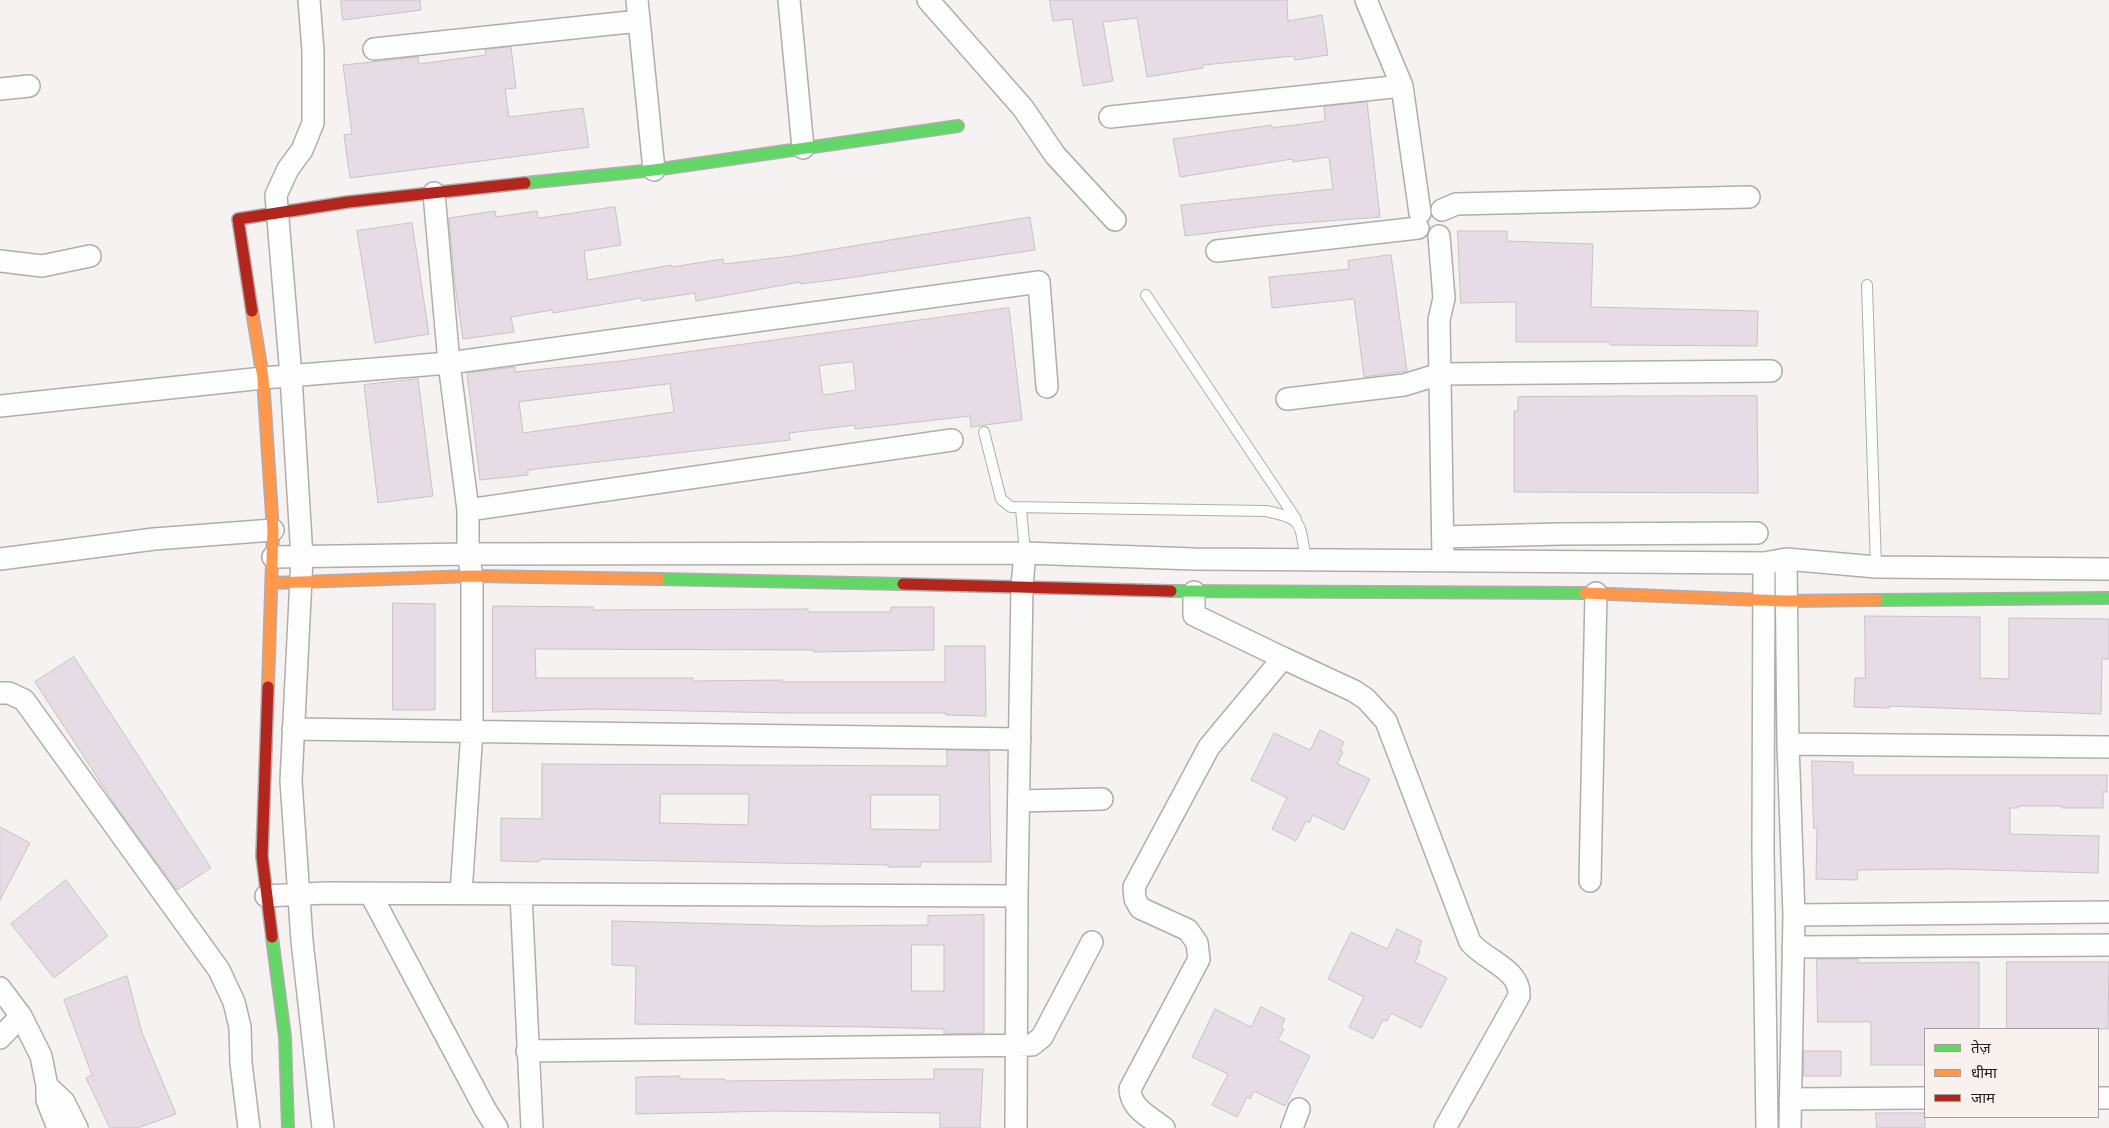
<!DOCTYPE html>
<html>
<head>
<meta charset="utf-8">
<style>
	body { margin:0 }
	#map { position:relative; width:2109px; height:1128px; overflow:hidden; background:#f6f2f1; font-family:Manrope,"Noto Sans Devanagari",sans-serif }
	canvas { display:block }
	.legend { position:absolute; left:1924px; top:1028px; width:175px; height:90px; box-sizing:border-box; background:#f9f1ee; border:1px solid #a49e9c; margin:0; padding:6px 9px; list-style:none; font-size:15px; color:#242120 }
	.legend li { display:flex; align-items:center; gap:10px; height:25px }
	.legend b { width:25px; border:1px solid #a49e9c }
</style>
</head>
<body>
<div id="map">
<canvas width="2109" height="1128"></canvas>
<ul class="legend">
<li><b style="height:6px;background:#63d668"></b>तेज़</li>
<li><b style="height:6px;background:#ff974d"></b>धीमा</li>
<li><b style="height:6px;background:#b3261e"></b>जाम</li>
</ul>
</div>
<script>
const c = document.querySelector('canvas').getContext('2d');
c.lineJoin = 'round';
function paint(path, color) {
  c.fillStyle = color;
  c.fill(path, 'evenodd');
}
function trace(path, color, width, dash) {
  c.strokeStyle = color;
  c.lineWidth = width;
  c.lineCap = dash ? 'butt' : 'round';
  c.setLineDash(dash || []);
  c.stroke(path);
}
const building = new Path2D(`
	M341,0H420L421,10L343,20Z
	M1050,0H1287L1288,21L1322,15L1328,55L1295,60L1294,56L1203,65V68L1147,77L1137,18L1103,22L1113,81L1083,86L1072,19L1053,21Z
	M511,47L516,88L505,89L509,117L583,108L589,147L350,178L344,135L352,134L343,65L418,57L419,64L486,55L485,50Z
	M1367,102L1380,217L1275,225L1185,236L1181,205L1333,189L1329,157L1293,162L1292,159L1180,177L1173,139L1272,125V128L1325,121L1324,107Z
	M615,207L621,245L584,251L588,280L671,265L672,267L723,259L724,264L792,256L1030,217L1035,250L841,279L800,284V282L696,301L695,293L642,301L641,298L553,313L552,310L511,317L514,332L463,339L455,285L449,218L495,211L496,217L537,211L538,218Z
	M412,223L429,334L375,343L357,231Z
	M1458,231H1507V241L1593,244L1591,307L1758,311L1757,346L1610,345V342H1516V302L1461,303Z
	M1391,255L1407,371L1364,377L1354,299L1272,308L1269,277L1349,269L1348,261Z
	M1009,308L1022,420L971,427L970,416L855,429V425L789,433L790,440L528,470V475L480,480L467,373L515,367V372L621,361ZM853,362L856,390L823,395L819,366ZM670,384L674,412L523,433L519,402Z
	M418,379L433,496L378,503L364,385Z
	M1757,396L1758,493L1514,492V411H1518V397Z
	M393,603L435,604V710H393Z
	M493,606L593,607V610L808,609V612H891V607H934V650L814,652V650L535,649L536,678H693V681L782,680V682H945V646H985L986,716L946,715V713H785L593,709L493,712Z
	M1865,616L1980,617V678L2009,679V618L2109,619V659H2102L2101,714L1889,706V708L1854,707L1855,678H1865Z
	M74,657L211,868L177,890L118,809L35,682Z
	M1320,730L1344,742L1340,751L1343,752L1337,764L1370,779L1344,830L1313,815L1309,823L1306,821L1296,841L1272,829L1287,798L1251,780L1274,733L1310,750Z
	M947,750L989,751L991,862H921L920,867H888V865L609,860L540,859L539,862L501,861V818L542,819V764L947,766ZM661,794H749L748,825L660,823ZM871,795H940V830L871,829Z
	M1812,761L1853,762V775H2107V792H2103V808H2062V806H2018V808H2010V834L2099,836L2098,873L1949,869L1858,870L1857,880L1816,879L1817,828H1814Z
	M0,827L30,843L0,900Z
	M66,880L108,936L54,978L11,924Z
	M984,915V1033L944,1034V1029L870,1027L635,1024L636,966L612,965V921L816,926L928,925V916ZM912,945H944V991H912Z
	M1397,929L1422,941L1418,950L1420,951L1415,962L1447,978L1421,1028L1391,1013L1387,1021L1383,1020L1373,1039L1349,1027L1364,997L1328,979L1351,932L1387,949Z
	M1817,959H1858V963L1979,962V1029H1925V1065H1871V1022H1818Z
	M2007,962H2109L2108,1029H2007Z
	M127,976L142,1033L176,1114L138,1128H110L86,1078L92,1075L64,1000Z
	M1261,1007L1285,1019L1281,1028L1284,1029L1278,1040L1310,1056L1285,1106L1254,1091L1250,1099L1247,1097L1237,1117L1212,1105L1228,1074L1192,1057L1215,1009L1251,1027Z
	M1804,1051H1841V1076H1804Z
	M934,1069H983L980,1128H940V1113L775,1111L636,1114V1077L680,1076V1079H725V1081L934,1079Z
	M1876,1113H1925V1128H1877Z`);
const lane = new Path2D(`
	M1867,285L1876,567
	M1146,295L1296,519
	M984,432L1001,499L1011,507L1266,511C1305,519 1299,523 1306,560
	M1021,509L1025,553`);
const street = new Path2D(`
	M309,0L313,51V123L302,150L288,169L276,195L291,376L302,558L291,781L302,941L323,1128
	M637,0L654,170
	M789,0L803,148
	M928,0L1023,108L1055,155L1115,220
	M1366,0L1402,86L1420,213
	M374,49L639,21
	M0,89L29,86
	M1110,117L1402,86
	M434,193L449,363L468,510V554L472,576V731L461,893
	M1442,210L1456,204L1749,197
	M1439,236L1444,298L1439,320L1443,559
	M1217,251L1418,228
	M0,261L42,266L90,256
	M1287,399L1404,385L1440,374L1771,371
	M0,406L263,378L449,363L1039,282L1047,387
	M468,510L952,440
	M1444,537L1559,534L1757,533
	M273,557L468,554L1025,553L1194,559L1764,563L1786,559L1876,567L2109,569
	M0,559L154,539L273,530
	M1786,559L1788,744L1794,915L1790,1128
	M1764,563L1763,849L1767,1128
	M1194,592V615L1283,658
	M0,693H9L24,700L219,970L234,1002L240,1027L241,1063L249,1128
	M293,729L1020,739
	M1788,744L2109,747
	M1019,801L1102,799
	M1590,881L1596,593
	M370,893L485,1109L497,1128
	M521,894L532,1128
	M266,896L326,893L1017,896
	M1794,915L2109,912
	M1793,947L2109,945
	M0,988L21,1016L41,1056L47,1086L64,1102L77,1128
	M0,1038L21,1016
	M527,1051L1032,1045L1042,1037L1092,942
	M47,1086V1100L58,1128
	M2098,1098H2109
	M1790,1099L1925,1098
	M1016,1128L1017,896L1022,586L1025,553
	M1164,1128C1149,1116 1131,1109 1130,1089L1199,959L1197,943L1188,930L1140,908L1135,899L1134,887L1209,747L1283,658L1354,691L1366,699L1386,721L1470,942C1484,960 1521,969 1519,996L1445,1128
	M1292,1128L1299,1109`);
const fast = new Path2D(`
	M525,183L654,170L958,126
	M659,579L903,584
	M1171,591L1585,593
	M1877,600L2109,598
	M272,937L285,1037L288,1128`);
const slow = new Path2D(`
	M252,311L263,378L273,530L268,687
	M272,583L472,576L659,579
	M1585,593L1785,601L1877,600`);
const jam = new Path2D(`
	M252,311L238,219L348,202L525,183
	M903,584L1171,591
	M268,687L262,856L272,937`);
paint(building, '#e6dce5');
trace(building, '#c6c3c3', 1);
trace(lane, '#b0adac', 12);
trace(street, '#b0adac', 24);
trace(fast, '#b0adac', 14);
trace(slow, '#b0adac', 14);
trace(jam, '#b0adac', 14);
trace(lane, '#fefdfd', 10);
trace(street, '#fefdfd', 21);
trace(fast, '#63d668', 11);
trace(slow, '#ff974d', 11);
trace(jam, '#b3261e', 11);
</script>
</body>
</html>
